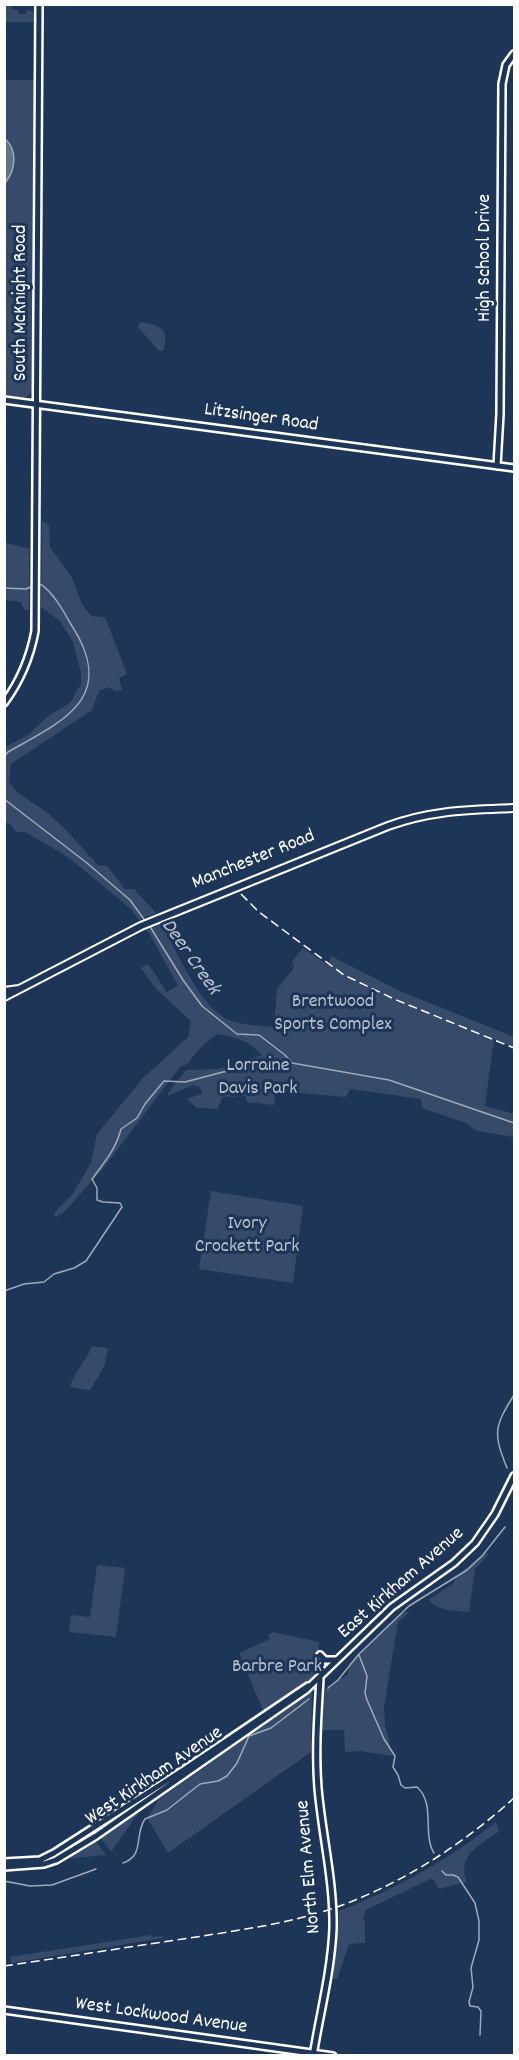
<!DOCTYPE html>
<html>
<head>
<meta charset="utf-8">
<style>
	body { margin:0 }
	#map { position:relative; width:519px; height:2060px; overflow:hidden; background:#1d3557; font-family:Dekko,sans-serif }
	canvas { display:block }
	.frame { position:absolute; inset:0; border:6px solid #fff; pointer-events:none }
</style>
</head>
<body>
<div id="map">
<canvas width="519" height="2060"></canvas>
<div class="frame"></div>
</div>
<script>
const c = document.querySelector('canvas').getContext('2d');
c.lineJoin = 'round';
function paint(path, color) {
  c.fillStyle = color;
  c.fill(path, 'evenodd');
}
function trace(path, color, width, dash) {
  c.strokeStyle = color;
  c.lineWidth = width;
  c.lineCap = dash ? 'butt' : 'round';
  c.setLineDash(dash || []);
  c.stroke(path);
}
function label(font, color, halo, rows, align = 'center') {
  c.font = font + ' Dekko,sans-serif';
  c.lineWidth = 6;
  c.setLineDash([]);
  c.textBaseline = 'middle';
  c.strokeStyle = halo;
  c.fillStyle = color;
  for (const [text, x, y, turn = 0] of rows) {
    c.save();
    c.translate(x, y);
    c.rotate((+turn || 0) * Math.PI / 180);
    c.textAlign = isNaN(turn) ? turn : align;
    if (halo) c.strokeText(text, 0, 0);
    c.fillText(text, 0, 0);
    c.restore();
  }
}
const green = new Path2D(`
	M5,4L12,5L13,9L18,10L19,14H26V10L35,12L34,22H5Z
	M4,80H36L35,389C27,401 17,398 5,396Z
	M140,322C161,325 170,329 163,351H159L138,327Z
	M42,521L49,525L50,547L72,578L82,604L91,616L105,617L127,674L119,678L122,690L116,691L108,687L99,691L92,710L11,764L9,782C18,796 32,801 45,811C65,827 81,847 98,865L107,866L125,889H134L156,913L139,920L131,909L68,857L25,832H16L10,824L5,822V747L27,736L48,716L70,703L81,684V673L73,642L60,621L41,607Z
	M4,542L29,549V610L24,609L21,602L5,600Z
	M162,924C175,949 203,1013 232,1021C245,1025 261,1026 274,1027L277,989L294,968L292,962L303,948L328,965L331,956L400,991L514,1037V1047L494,1039L485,1106L514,1114V1137L477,1131L466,1123L422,1108L421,1099L350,1089L346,1097L276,1091L274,1105L246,1102V1096L222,1097L218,1109L197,1108L186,1099L202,1094L200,1087L193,1085L168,1096V1093L186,1070L218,1069L262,1055C250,1041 235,1037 217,1034L202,1046L187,1064L180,1067L102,1170L64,1212L56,1217L54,1213L72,1195L91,1163L97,1134L143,1078L188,1037L191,1021L156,989L141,968L148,964L167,992L178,985L147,930Z
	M211,1191L303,1206L293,1283L199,1269Z
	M91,1346L108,1348L104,1367L90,1390L70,1387C74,1370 87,1362 91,1346Z
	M484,1553L489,1554L475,1569L469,1612C455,1610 436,1612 429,1599L453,1584L456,1577Z
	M97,1565L125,1568L116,1637L69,1632L71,1615L90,1617Z
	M405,1612H410L398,1622L384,1707L385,1725L393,1756L360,1751L345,1752L344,1730H322L325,1689L348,1674L349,1664L387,1625Z
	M273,1632L319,1642L318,1672L316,1675L310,1681L264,1713L239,1653L270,1639L268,1635Z
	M312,1692L311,1752L168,1853L147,1818L159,1799Z
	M144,1805L111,1852L100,1837Z
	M496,1822L499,1831C481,1844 456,1855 467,1882L439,1889L434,1880L430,1879L366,1910L363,1917L365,1923V1943L349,1944L337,1979H333L339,1911C397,1888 447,1861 496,1822Z
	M95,1840L106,1855L64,1859Z
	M151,1935L152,1937L163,1936V1938L12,1963L10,1957Z`);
const water = new Path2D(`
	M4,138C18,149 16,170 5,183Z`);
const stream = new Path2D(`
	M4,588L26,589L33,586
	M4,757L8,752C63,721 118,698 72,626C63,611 56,596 42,585H38
	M4,799L87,863L130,900L146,922
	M149,925L183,980L202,1006L237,1034L259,1035L285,1055L292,1063L389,1080L514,1123
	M4,1291L24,1284L44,1282L54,1274L74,1268L86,1261L122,1207L120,1203L103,1202L97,1200V1188L92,1179C104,1163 116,1149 121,1129L137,1118L145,1104L164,1081L185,1082L223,1072L285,1060L291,1062
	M507,1468C493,1433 494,1427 514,1395
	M359,1655L367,1676L365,1693L367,1700L384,1739L395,1756L393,1767L398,1775L401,1785L405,1788L417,1787C436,1804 422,1834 434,1853
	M328,1688L338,1680L359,1654L409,1606L467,1570L482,1556L505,1527
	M123,1863C145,1856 134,1834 145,1819L167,1810L200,1784L218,1781L227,1776L237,1763L249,1736L271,1728L309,1699
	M442,1871L446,1875H453L458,1877L475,1903L479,1921V1940L471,1968L473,1987L469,2002L470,2006L478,2007L481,2011L480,2035
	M4,1881L30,1886L52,1885L96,1869`);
const secondary = new Path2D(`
	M4,400L514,468
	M497,466L500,414L502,84L506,65L514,54
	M4,703C21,680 30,658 35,631L39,4
	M320,1655L325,1660H336
	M4,1862L40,1860L54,1853L185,1769L308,1686
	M4,1867L44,1864L56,1860L96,1836L306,1690L392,1607L454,1563L475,1543L495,1514L514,1476
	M4,2010L333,2056
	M313,2056C320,2013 331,1972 333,1929C334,1881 322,1835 318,1788C315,1751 318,1714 320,1678`);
const primary = new Path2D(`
	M4,991L19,989
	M4,997L141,926L388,826C432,810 469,810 514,808`);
const rail = new Path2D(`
	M241,894L259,912L344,975L394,999L514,1048
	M4,1966C66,1957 128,1947 190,1938C239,1930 289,1924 337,1907C403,1883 462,1845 514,1798`);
const streetNames = [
	["High School Drive",486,258,-90],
	["South McKnight Road",22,303,-90],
	["Litzsinger Road",261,419,8],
	["Manchester Road",254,861,-22],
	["East Kirkham Avenue",402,1584,-41],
	["West Kirkham Avenue",155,1777,-34],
	["North Elm Avenue",310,1867,-95],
	["West Lockwood Avenue",161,2017,8]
];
const parkNames = [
	["Brentwood",333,1003],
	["Sports Complex",333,1026],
	["Lorraine",258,1067],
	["Davis Park",258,1090],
	["Ivory",247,1225],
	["Crockett Park",247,1248],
	["Barbre Park",277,1668]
];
const waterNames = [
	["Deer Creek",189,958,55]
];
paint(green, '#364b69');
paint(water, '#617289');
trace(water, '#a0aab8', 1.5);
trace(stream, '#a0aab8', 1.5);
trace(secondary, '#fff', 10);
trace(primary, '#fff', 10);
trace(secondary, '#1d3557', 5);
trace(primary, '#1d3557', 6);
trace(rail, '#fff', 1.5, [9, 4.5]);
label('20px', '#fff', '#1d3557', streetNames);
label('20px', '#b9c0ca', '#1d3557', parkNames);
label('italic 21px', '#b8c0ca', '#1d3557', waterNames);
</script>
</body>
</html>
